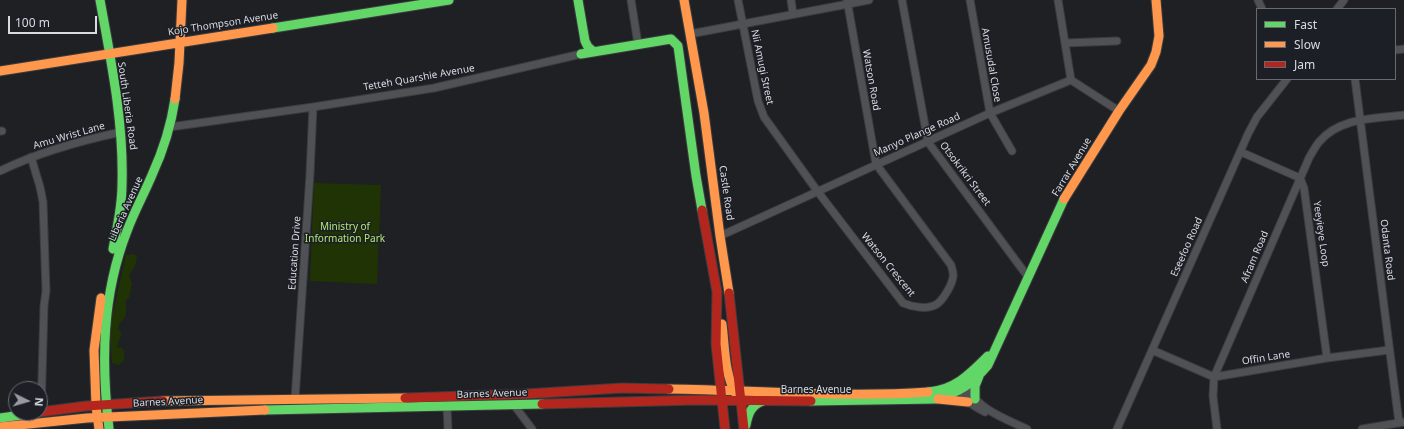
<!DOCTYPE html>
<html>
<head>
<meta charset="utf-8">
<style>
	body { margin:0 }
	#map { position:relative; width:1404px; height:429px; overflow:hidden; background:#1e2024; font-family:"Noto Sans",sans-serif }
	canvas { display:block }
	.legend { position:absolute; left:1256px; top:8px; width:140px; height:72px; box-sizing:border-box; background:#1c1f26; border:1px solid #686a70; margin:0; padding:5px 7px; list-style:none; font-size:12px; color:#d9dbe0 }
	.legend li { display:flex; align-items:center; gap:8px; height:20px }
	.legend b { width:20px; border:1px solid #686a70 }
	.north { position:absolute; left:8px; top:381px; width:40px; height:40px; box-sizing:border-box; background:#1c1f26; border:1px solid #686a70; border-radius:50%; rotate:95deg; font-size:11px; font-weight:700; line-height:16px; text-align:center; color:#d9dbe0 }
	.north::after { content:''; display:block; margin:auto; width:14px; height:18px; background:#989a9e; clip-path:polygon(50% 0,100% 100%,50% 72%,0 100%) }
	.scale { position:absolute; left:8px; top:16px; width:89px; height:18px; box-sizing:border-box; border:2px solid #d9dbe0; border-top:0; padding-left:5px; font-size:12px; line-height:14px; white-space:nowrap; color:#d9dbe0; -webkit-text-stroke:3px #1c1f26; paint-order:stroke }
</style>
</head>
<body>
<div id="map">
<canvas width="1404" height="429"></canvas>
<ul class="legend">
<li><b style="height:5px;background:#63d668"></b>Fast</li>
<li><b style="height:5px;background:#ff974d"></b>Slow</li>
<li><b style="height:5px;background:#b3261e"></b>Jam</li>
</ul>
<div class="north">N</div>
<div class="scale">100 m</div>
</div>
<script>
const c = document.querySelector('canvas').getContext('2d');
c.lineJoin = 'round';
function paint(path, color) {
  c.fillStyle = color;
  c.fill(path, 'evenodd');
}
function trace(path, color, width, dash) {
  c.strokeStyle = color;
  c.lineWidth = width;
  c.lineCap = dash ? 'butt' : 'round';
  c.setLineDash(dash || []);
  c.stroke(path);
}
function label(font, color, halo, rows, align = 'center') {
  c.font = font + ' "Noto Sans",sans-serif';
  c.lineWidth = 3;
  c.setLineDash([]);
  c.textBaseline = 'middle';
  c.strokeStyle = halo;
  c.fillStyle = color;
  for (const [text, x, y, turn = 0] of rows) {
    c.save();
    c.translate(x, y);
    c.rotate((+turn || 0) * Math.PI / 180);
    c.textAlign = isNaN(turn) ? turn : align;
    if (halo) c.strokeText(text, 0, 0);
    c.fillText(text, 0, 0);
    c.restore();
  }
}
const green = new Path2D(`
	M314,183L381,185L377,284L310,281Z
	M134,254L137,257L135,266L129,275L132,283L129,298L126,300C125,308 129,317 120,322L118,329L121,332C122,335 118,342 117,347L122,348L124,351V360L119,365L112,363L110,329L113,312L126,255Z`);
const street = new Path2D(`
	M631,0L638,44
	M738,0L758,101L764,117L818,192L903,303C912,307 928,310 937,304C943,300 952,285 953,277C954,274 952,269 951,265L876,164L847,0
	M791,0L793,14
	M902,0L928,142L1028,277
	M970,0L990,113L1012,151
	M1058,0L1071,80
	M1258,0L1262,9
	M1337,9L1344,0
	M690,34L869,0
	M1065,43L1117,41
	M1395,50L1404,49
	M1355,79L1399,423
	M1071,80L1119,111
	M170,127L313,107L434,88L581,54
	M0,131H2
	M1241,152L1300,178L1304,188L1327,358
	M31,157L40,187L43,202L46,291L44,306L41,412
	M0,171C39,152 79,141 121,132
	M720,236L990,113L1071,80
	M1152,350L1214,377L1327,358L1389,350
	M964,385C980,410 1001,417 1027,429
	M959,387C963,400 973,406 985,412
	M295,399L310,174L313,107
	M514,405L532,429
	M447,407L448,429
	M1117,429L1248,134L1257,117L1287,79
	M1217,429L1213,396L1214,377L1309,158C1312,153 1315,147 1319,142C1340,117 1374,119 1404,115
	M1362,429L1404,422`);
const fast = new Path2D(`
	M100,0C111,61 124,123 122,185C122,207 117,228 113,249
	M578,0L585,41L588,47L594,52
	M273,28L449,0
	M581,54L671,39L678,46L696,176L702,210
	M928,392C955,390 970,374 988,356
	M975,399V386L979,376
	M811,401L936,399C960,392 972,384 988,365L1064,199
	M265,410L542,404
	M0,418L36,413
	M746,425C748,414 751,405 763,401
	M109,429C101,361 102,295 127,231C134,212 144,194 152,175C163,151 171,126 175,99`);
const slow = new Path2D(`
	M684,0L704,113L720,236L729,293
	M0,71L273,28
	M175,99L179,63L182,0
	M1064,199L1119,111L1151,65L1156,52L1159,36L1156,0
	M722,324C725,347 724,373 736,394
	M669,389C755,390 842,398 928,392
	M938,399L968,402
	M163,401L405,398
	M0,427L87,418L265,410
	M99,429L96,406L94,350L101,298`);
const jam = new Path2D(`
	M702,210L717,292L716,344L725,429
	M729,293L744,429
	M405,398L525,394L622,388L669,389
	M542,404L697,400L811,401
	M40,412L86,406L163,401`);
const streetNames = [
	["Kojo Thompson Avenue",223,24,-9],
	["Amusudal Close",991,65,80],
	["Nii Amugi Street",762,67,78],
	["Tetteh Quarshie Avenue",419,78,-10],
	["Watson Road",871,80,80],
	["South Liberia Road",127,106,82],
	["Manyo Plange Road",917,135,-24],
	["Amu Wrist Lane",69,136,-16],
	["Farrar Avenue",1072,167,-59],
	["Otsokrikri Street",965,174,53],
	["Castle Road",726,193,82],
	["Liberia Avenue",126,209,-66],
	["Yeeyieye Loop",1321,234,82],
	["Eseefoo Road",1187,247,-66],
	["Odanta Road",1387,250,83],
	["Education Drive",295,253,-86],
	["Afram Road",1255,257,-67],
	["Watson Crescent",888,265,51],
	["Offin Lane",1266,358,-9],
	["Barnes Avenue",816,390],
	["Barnes Avenue",492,394,-2],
	["Barnes Avenue",168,402,-3]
];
const parkNames = [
	["Ministry of",345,227],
	["Information Park",345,239]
];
paint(green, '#203305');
trace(street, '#3a3c3f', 9);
trace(fast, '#3a3c3f', 11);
trace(slow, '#3a3c3f', 11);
trace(jam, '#3a3c3f', 11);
trace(street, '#4f5155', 7);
trace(fast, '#63d668', 9);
trace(slow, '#ff974d', 9);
trace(jam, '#b3261e', 9);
label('10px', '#d9dbe0', '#1c1f26', streetNames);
label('10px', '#b1e873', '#1c1f26', parkNames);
</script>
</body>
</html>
